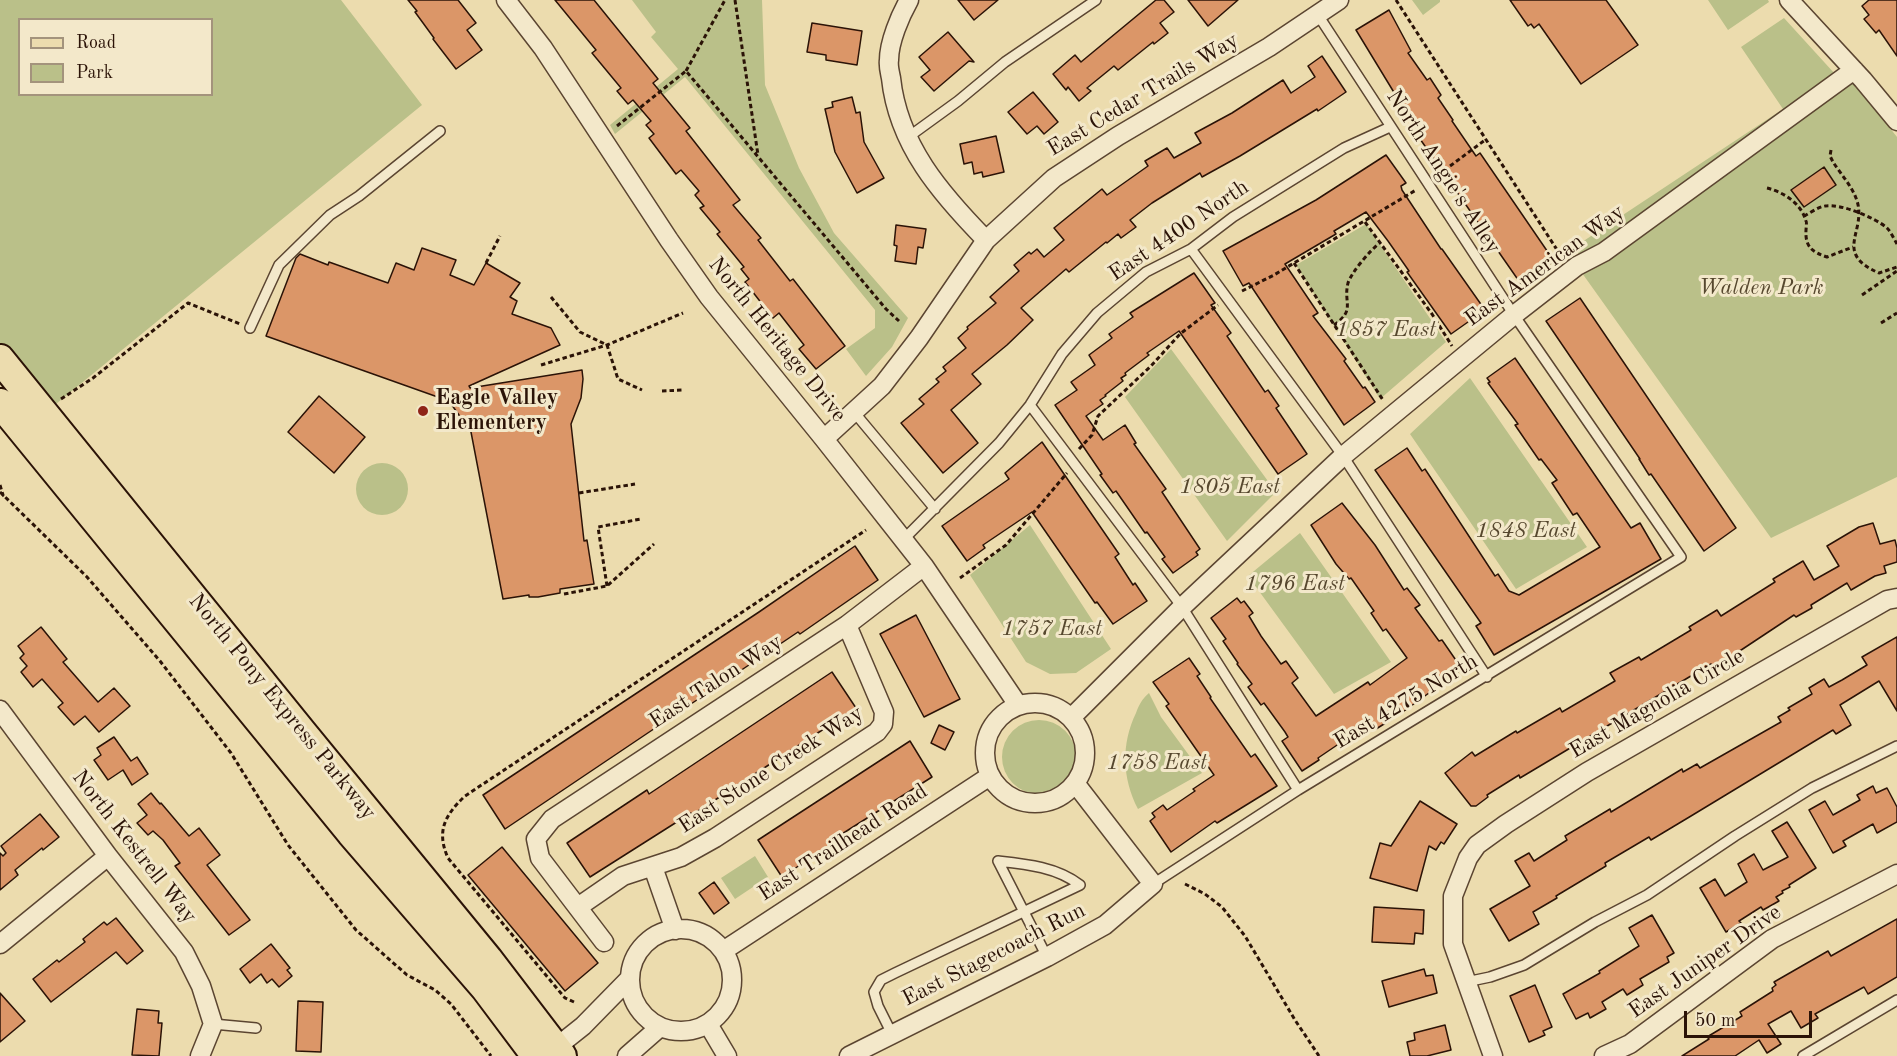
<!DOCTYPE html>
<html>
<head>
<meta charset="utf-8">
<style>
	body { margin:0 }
	#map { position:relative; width:1897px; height:1056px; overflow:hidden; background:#ecdcae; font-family:"Old Standard TT",serif }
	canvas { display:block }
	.legend { position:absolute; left:18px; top:18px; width:195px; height:78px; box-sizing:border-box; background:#f3e8ca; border:2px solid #a3937c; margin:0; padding:8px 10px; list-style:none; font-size:18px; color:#2b1307 }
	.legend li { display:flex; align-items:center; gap:12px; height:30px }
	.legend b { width:30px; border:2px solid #a3937c }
	.scale { position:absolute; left:1684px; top:1011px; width:128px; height:27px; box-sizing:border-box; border:3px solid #2b1307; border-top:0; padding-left:8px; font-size:18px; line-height:21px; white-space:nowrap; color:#2b1307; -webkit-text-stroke:4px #f3e8ca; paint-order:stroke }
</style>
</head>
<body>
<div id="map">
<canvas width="1897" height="1056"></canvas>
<ul class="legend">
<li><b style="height:8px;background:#ecdcae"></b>Road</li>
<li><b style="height:16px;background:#bac089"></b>Park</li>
</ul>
<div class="scale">50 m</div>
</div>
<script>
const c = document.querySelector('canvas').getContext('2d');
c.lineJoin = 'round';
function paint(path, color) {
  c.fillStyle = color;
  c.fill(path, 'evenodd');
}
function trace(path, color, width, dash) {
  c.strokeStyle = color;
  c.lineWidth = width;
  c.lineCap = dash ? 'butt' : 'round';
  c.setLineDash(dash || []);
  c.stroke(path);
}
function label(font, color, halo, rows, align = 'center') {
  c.font = font + ' "Old Standard TT",serif';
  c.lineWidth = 6;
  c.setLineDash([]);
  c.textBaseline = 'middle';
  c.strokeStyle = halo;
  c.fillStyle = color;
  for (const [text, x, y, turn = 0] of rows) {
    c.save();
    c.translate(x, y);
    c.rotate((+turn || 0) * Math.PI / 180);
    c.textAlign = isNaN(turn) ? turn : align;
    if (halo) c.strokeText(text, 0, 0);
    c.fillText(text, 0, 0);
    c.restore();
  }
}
const green = new Path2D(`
	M0,0H341L422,105L51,408L0,344ZM20,20H212V94H20Z
	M632,0H762L765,85L799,168L834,233L908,318L892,347L866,376L846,349L875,328V310L685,77L615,134L610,125L678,69L651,37L656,32Z
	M1412,0H1440V2L1423,15Z
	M1708,0H1768L1769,2L1728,30Z
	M1784,18L1835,74L1841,70L1874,108L1897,137V477L1771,538L1577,266L1579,244L1783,109L1741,47Z
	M1366,224L1446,342L1380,399L1296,265Z
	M1171,349L1276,492L1227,541L1125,397Z
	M1470,378L1587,547L1516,589L1410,434Z
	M356 489a26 26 0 1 1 52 0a26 26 0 1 1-52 0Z
	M1030,525L1111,649L1076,673L1050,674L1026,662L970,575Z
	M1300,533L1391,662L1334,694L1248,576Z
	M1149,693L1161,717L1202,773L1138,809C1122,778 1121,744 1136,713C1139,705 1142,699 1149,693Z
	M1002 757a37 37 0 1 1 74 0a37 37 0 1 1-74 0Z
	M755,856L768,877L735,899L721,878Z`);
const building = new Path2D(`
	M408,0H458L476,23L467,30L482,50L456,69L433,39L434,38L415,12L417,11Z
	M555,0H594L658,79L653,83L690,128L686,131L740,200L733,205L761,238L758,240L790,281L793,279L845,346L816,369L799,349L804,345L779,313L773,318L745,282L749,279L741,269L744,267L717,234L720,232L700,208L704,206L695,195L699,191L681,170L676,174L649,138L654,134L646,125L651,121L633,100L628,104L617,91L621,88L592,53L596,50Z
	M958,0H998L974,20Z
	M1156,0H1164L1174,12L1160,23L1168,33L1154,44L1153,42L1118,70L1114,66L1087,88L1091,91L1079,101L1068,87L1066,90L1053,74L1075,55L1081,62Z
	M1188,0H1238L1208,26Z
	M1510,0H1606L1638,45L1581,84L1539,24L1534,28L1531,24L1528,26Z
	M1869,0H1897V56L1879,30L1876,33L1864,19L1869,15L1862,6Z
	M1389,10L1411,51L1408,53L1427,80L1430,78L1441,95L1438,98L1453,120L1452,121L1476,156L1480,153L1554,261L1521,284L1411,126L1413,125L1397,100L1398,99L1356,30Z
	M812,23L862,31L857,65L826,60V55L807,52Z
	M948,32L974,62L969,61L934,91L921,77L930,70L919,57Z
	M1322,56L1346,92L1318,111L1317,109L1240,156L1202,177L1200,173L1152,203L1130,220L1136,227L1121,238L1118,234L1107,243L1106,242L1069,272L1066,269L1021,308L1033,320L1007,345L972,374L981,384L951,410L978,443L943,473L901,423L924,404L919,399L939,382L936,379L946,371L943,367L966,348L958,338L968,329L967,327L996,303L990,297L1019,271L1014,265L1029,252L1031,254L1037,249L1044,257L1064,240L1054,228L1102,189L1107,195L1148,166L1145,161L1167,148L1174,158L1201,143L1195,133L1232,113L1283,80L1291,93L1315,77L1308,66Z
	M1033,92L1058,122L1044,134L1037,126L1027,134L1008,112Z
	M852,97L856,113L860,112L864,142L884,178L857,193L835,152L825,109L833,107L832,102Z
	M996,136L1004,172L983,177L982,172L974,174L972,162L964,164L960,144Z
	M1386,155L1406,183L1401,186L1402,190L1441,249H1442L1485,310L1451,334L1407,272L1409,271L1388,241L1366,212L1334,231L1336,234L1285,264L1318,313L1313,316L1346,359L1344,361L1363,388L1365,387L1375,402L1344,425L1249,283L1243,286L1223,251L1316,200Z
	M1824,167L1836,185L1804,207L1791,190Z
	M896,225L926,229L923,248L918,247L916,264L895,261L897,246L894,245Z
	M422,248L456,260L450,275L474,285L486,263L520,283L510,297L517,301L512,314L551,328L560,345L469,386L470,388L582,370L583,379L581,398L571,424L584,541L587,540L594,584L560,589V593L538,597H529V595L503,599L471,432L449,401L266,336L296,258L300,254L328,265L329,262L388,283L396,263L414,270Z
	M1194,273L1215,303L1211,305L1231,333L1227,336L1265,392L1268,390L1279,406L1276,408L1307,454L1278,474L1179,331L1147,353L1149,355L1125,373L1126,375L1121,378L1123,381L1105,395L1106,396L1100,400L1103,404L1086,416L1103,440L1125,425L1136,443L1134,444L1166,489L1162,492L1200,549L1196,552L1198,555L1173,573L1162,559L1165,557L1147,532L1145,533L1116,491L1113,493L1100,475L1102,474L1055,405L1077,390L1071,382L1095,365L1089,355L1112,338L1109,334L1133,317L1130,313Z
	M1580,298L1736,528L1704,551L1651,474L1649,475L1639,459H1640L1546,321Z
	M1515,358L1631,528L1640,523L1661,559L1494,655L1476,626L1481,623L1375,470L1407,448L1422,471L1425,469L1495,576L1498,574L1509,591L1519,595L1600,547L1577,513L1573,515L1552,483L1557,480L1541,459L1539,460L1515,425L1518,424L1488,383L1490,382L1487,378Z
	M319,396L365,437L334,473L288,432Z
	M1042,442L1119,554L1115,557L1133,585L1135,583L1147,601L1113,624L1097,602L1095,603L1032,512L983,545L985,548L967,561L942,526L1009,479L1005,473Z
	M1342,503L1375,545L1404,590L1407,588L1420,605L1415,608L1439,641L1442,640L1462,669L1400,714L1376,729L1374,726L1349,743L1346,739L1318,758L1319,760L1302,771L1282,741L1288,737L1285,732L1264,703L1261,705L1248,687L1252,684L1237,664L1238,663L1223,641L1226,639L1211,618L1237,598L1241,603L1244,601L1253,613L1249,616L1261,636L1281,664L1286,661L1298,678L1292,683L1316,716L1368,682L1370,685L1407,658L1386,629L1383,631L1371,613L1374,611L1351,578L1349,579L1336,564L1311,525Z
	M1873,523L1880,544L1895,540L1897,548V562L1884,566L1886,573L1875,576L1851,590L1847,583L1811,605L1812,608L1796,617L1794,615L1714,668L1711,664L1520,778L1519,775L1487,795L1488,797L1476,806H1471L1445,773L1472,752L1475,756L1516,731L1517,733L1560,708L1562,712L1615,681L1610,673L1639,657L1641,660L1691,630L1689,627L1717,610L1721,616L1775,582L1773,579L1803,561L1814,580L1839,566L1827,546L1859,527Z
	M855,546L878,580L800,634L798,632L505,829L483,795L759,612Z
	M916,615L960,699L924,717L880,634Z
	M41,627L67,659L63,662L98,702L114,688L130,706L99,732L85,716L74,725L58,707L63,703L42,679L33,687L21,672L27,666L20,658L24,654L18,646Z
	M1897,637V711L1879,681L1840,705L1851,725L1836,734L1833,730L1691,816L1651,840L1649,837L1605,863L1606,866L1556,896L1557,898L1533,912L1539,924L1509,941L1490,909L1530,886L1515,861L1529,853L1534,861L1567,840L1565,836L1610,809L1611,812L1682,769L1683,772L1697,764L1700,768L1781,722L1778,717L1790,710L1788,708L1812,694L1809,688L1824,679L1829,687L1842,680L1867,665L1862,657Z
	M1189,658L1200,674L1197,676L1211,697L1210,698L1251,757L1255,754L1277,786L1217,823L1215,821L1171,852L1150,821L1155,817L1152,813L1163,805L1167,810L1195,791L1193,789L1214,775L1166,706L1169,704L1153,682Z
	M832,672L856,708L692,815L691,813L590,877L567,843L647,790L649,794Z
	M939,725L954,732L945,750L931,743Z
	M114,737L131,761L137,757L148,774L132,785L123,770L108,780L94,760L101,755L97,748Z
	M910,741L932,777L834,839L836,841L782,877L758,840Z
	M1873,786L1876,793L1887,788L1897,807V822L1877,833L1873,824L1843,841L1846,846L1833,853L1809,810L1825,801L1833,815L1860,800L1857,795Z
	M151,793L160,804L161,803L189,836L199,828L220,855L207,865L250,920L229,935L175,866L180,863L163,840L153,831L148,835L137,823L147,815L138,804Z
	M1420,801L1457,824L1444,844L1441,842L1436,850L1429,846L1417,891L1370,878L1380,843L1391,846Z
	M40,814L59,837L43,850L42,848L15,870L18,875L0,890V853L3,856L6,853L1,846Z
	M1787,822L1816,868L1789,885L1790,887L1782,891L1783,893L1776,897L1779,901L1763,910L1761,907L1739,921L1741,923L1726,932L1700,888L1715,879L1725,896L1747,882L1738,864L1754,854L1763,870L1788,857L1772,831Z
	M502,847L598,963L565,991L468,875Z
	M714,882L729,903L714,914L699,893Z
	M1374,907L1424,910L1423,934L1415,933L1414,944L1372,942Z
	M1652,915L1674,953L1667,957L1669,962L1640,979L1643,985L1627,995L1623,989L1602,1002L1606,1009L1590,1018L1588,1013L1576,1019L1563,994L1600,973L1599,971L1639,946L1629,928Z
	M116,918L143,951L127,964L116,952L51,1002L33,979L57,960L59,962L85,942L83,939L104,922L107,925Z
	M1897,919V977L1868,994L1864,987L1815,1014L1818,1018L1801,1028L1791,1011L1768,1024L1781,1044L1767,1053L1759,1040L1735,1056H1682L1709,1039L1707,1037L1742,1016L1740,1012L1773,991L1772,988L1776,985L1774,982L1828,951L1831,956Z
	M271,944L290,968L287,970L292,976L279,987L272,979L267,983L261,974L250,983L240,969Z
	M1424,969L1426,976L1433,975L1437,993L1389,1007L1382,981Z
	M1535,985L1552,1027L1543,1031L1545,1035L1529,1042L1510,996Z
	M0,993L25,1021L0,1042Z
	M298,1001L323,1002L321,1052L296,1051Z
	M137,1009L159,1011L158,1023H162L159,1056L132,1055Z
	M1445,1025L1451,1050L1427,1056H1410L1407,1042L1415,1040L1414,1033Z`);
const path = new Path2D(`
	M735,0L758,155
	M1396,0L1561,256
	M686,71L725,0
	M617,126L686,71L886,309L899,321
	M1831,150L1830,156L1833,162C1840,173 1851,185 1856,198C1869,231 1831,252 1879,273L1897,267
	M1438,175L1485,140
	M1767,188C1783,192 1801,203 1806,221C1807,222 1806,229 1806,230C1805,247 1812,252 1827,257L1853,247
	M1804,216C1810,213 1818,207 1825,206C1840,203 1876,218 1887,228C1891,232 1894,239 1897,244
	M1365,222L1432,314L1452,346
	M486,263L500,236
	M1294,263L1383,400
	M1242,291L1274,275L1416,190
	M1862,295L1897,271
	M551,297L580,332L607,345L618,379L642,390
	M1881,323L1897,313
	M1334,325C1356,310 1343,303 1348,283C1351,273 1371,249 1380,243
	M541,365L607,345L683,313
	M662,391L682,390
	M61,399L93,378L188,303L240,324
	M1079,449L1092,435L1098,416L1151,366L1180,334L1218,305
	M0,485L3,495L0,498
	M0,492L87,577L160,661L231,753L288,845L356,930L407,975L435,990L451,1004L491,1056
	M579,493L635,484
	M960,578L1006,545L1067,473
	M607,586L598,527L641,519
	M564,594L607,586L654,544
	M1185,884L1205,894L1222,907L1245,936L1295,1020L1319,1056
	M574,1002L565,998L448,858C436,831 445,815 465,796L866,530`);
const lane = new Path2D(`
	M907,138L958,101L1005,62L1096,0
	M1191,249L1343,456L1487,677
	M250,328L279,265L330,215L359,196L440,131
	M1030,405L1182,607L1298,790
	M854,412L935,509
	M903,540L999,443L1030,405L1062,354L1097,313L1146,272L1191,249L1233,217L1344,148L1390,127
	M1153,884L1298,790L1681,557L1514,315L1318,15
	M1466,982L1490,977L1524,965L1595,922L1647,895L1735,836L1812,788L1897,746
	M213,1024L256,1028
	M892,1034L878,1006L874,992L881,980L895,973L1080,885C1057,867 1026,864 998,861L1047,957
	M1803,1056L1897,1000`);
const street = new Path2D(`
	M506,0L543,48L669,240L709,297L824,439L924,566L1018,705
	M909,0C900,16 889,42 889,60C888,66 890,73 891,78C898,145 941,194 986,240
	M1789,0L1863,80L1897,121
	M824,439L882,386L919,338L986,240L1054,178L1118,136L1269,47L1339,0
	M985 753a50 50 0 1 1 100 0a50 50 0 1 1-100 0Z
	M0,710L108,856L184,952L201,986L213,1024L200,1056
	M1071,718L1182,607L1343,456L1514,315L1577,266L1604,252L1854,70
	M653,867L675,930
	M578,907L623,876L681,857L715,838L877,732L883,724L884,712L847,625
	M630 980a51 51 0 1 1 102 0a51 51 0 1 1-102 0Z
	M604,942L540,858L536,839L552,819L847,625L924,566
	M0,944L108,856
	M723,951L990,776
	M708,1024L727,1056
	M549,1053L583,1026L630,978
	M627,1056L660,1027
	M849,1056L1047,957L1105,925L1153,884L1075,783
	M1493,1056L1453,944V896L1468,858L1477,845L1506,824L1587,772L1887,600L1897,598
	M1604,1056L1630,1044L1772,939L1897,874`);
const primary = new Path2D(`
	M0,359L302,732L488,959L562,1056
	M0,403L351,833L485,988L536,1056`);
const markers = [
	[423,411,6,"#8f2418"]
];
const streetNames = [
	["East Cedar Trails Way",1143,95,-31],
	["North Angie's Alley",1443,172,57],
	["East 4400 North",1179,231,-34],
	["East American Way",1545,266,-36],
	["North Heritage Drive",777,340,51],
	["East Talon Way",716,682,-33],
	["East 4275 North",1406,702,-31],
	["East Magnolia Circle",1657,704,-30],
	["North Pony Express Parkway",282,707,51],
	["East Stone Creek Way",771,770,-33],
	["East Trailhead Road",843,843,-33],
	["North Kestrell Way",134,847,52],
	["East Stagecoach Run",994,955,-27],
	["East Juniper Drive",1705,962,-35]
];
const parkNames = [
	["Walden Park",1761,288],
	["1857 East",1386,330],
	["1805 East",1230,487],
	["1848 East",1526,531],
	["1796 East",1295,584],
	["1757 East",1052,629],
	["1758 East",1157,763]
];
const poiNames = [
	["Eagle Valley",435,398],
	["Elementery",435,423]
];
paint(green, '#bac089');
paint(building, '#db9668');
trace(building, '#2b1307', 1.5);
trace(lane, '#5b4531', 12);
trace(street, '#5b4531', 21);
trace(primary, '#2b1307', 32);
trace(path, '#2b1307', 3, [4.5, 3]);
trace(lane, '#f3e8ca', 9);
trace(street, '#f3e8ca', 18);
trace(primary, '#ecdcae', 28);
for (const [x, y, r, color] of markers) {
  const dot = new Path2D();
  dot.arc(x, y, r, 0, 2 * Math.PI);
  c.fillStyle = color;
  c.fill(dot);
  trace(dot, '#f3e8ca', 2);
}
label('22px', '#2b1307', '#f3e8ca', streetNames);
label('italic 22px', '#56472e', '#f3e8ca', parkNames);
label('bold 22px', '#2b1307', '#f3e8ca', poiNames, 'left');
</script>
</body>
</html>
